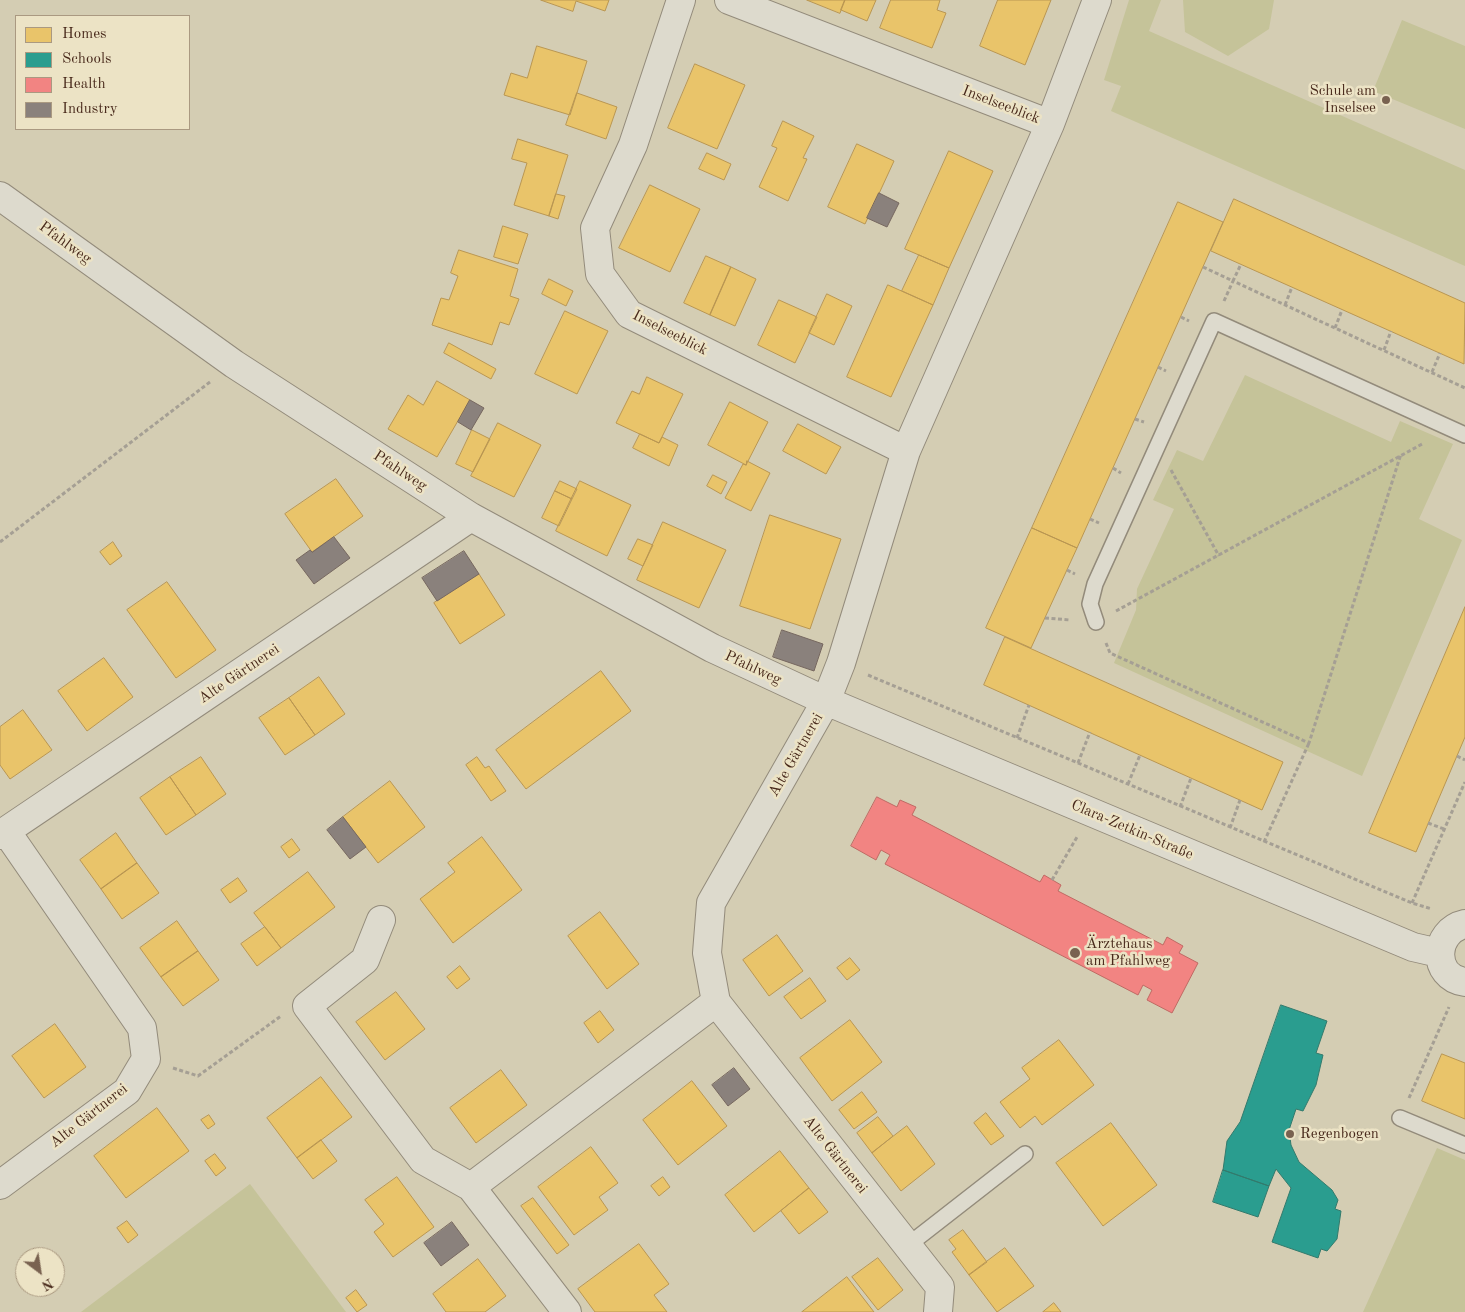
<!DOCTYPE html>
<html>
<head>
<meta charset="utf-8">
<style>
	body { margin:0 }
	#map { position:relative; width:1465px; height:1312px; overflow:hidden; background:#d4cdb3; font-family:"Old Standard TT",serif }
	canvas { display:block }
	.legend { position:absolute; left:15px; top:15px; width:175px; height:115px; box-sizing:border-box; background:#ece3c5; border:1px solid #aa9981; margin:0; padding:6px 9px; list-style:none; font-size:15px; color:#48291b }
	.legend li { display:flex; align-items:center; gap:10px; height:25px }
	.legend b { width:25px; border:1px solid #aa9981 }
	.north { position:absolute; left:15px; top:1247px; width:50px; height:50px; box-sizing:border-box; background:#ece3c5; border:1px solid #aa9981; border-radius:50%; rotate:149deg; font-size:14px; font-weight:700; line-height:20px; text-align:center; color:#48291b }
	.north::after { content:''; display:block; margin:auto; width:18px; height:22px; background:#796250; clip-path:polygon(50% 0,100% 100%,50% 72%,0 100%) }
</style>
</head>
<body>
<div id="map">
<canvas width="1465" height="1312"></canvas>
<ul class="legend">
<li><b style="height:14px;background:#e9c46a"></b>Homes</li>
<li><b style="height:14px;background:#2a9d8f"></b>Schools</li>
<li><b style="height:14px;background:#f28482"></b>Health</li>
<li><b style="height:14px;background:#8a817c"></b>Industry</li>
</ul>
<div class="north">N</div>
</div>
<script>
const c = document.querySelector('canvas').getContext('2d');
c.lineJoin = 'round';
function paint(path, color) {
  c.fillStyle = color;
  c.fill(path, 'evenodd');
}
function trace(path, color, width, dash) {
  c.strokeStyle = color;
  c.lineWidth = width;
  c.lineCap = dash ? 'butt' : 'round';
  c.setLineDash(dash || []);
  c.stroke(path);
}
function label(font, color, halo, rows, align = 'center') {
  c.font = font + ' "Old Standard TT",serif';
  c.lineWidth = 5;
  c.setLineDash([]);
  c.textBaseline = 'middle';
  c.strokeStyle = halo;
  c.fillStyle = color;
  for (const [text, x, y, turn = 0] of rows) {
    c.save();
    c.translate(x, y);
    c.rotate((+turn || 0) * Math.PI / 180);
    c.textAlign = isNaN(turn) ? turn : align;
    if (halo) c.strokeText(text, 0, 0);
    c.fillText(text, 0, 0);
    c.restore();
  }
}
const green = new Path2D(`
	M1129,0H1161L1149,31L1465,170V266L1111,111L1121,86L1104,80Z
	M1183,0H1274L1269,29L1228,56L1185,32Z
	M1402,20L1465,46V129L1373,91Z
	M1245,375L1391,442L1400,421L1453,444L1419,519L1462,540L1362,776L1114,663L1136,610L1137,589L1174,509L1153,500L1177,450L1203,461Z
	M1437,1148L1465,1160V1312H1363Z
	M250,1184L346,1312H81Z`);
const homes = new Path2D(`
	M541,0H609L605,11L576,1L573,11Z
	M807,0H845L840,13Z
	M845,0H876L867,21L841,10Z
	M891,0H940L937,10L946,13L932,48L880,28Z
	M998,0H1051L1025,65L980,46Z
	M537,46L587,61L570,115L504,95L511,73L527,78Z
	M695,64L745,85L717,149L668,128Z
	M577,93L617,107L606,139L566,125Z
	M783,121L814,136L803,158L807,159L788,201L759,187L777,148L772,146Z
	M518,139L568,155L549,216L514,205L527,163L512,159Z
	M857,144L894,161L865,224L828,207Z
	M949,151L993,171L949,268L905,249Z
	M707,153L731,164L724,180L699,169Z
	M650,185L700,209L670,272L619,248Z
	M556,194L565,196L558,219L549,216Z
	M1234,199L1465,303L1464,364L1211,251Z
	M1178,202L1223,222L1077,548L1032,528Z
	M503,226L528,234L518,264L494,257Z
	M459,250L518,269L510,296L519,299L509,325L500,322L492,345L432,325L441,298L449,300L458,276L451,273Z
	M919,255L949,268L933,305L902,291Z
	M706,256L731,267L710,315L684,303Z
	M731,267L756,279L735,326L710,315Z
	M549,279L573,291L566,306L542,294Z
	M888,285L933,305L891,397L847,377Z
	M827,294L852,306L834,345L809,333Z
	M779,300L817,317L795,363L758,345Z
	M565,311L608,331L577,394L535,374Z
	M449,343L496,369L491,379L444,353Z
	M647,377L683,394L659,443L616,423L632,391L639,394Z
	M437,381L470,400L437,457L388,429L408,395L423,405Z
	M730,402L768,422L746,465L708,445Z
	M498,423L541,445L514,497L471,476Z
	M798,424L841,447L826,474L783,451Z
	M472,430L490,439L473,472L456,464Z
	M640,434L659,443L662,437L678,445L669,466L633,448Z
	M747,461L770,473L751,511L725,498L743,464L746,465Z
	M713,475L727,482L721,494L707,486Z
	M336,479L363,516L312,552L285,514Z
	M560,481L577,489L572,499L555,491Z
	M580,481L631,505L607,556L556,531Z
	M555,491L572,499L559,526L542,518Z
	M770,515L841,539L810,629L740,606Z
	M663,522L726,550L699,608L637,580Z
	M1032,528L1077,548L1031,648L986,628Z
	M638,539L653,545L643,566L628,559Z
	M113,542L122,556L110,565L100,552Z
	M479,574L505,615L460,644L434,603Z
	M167,582L216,650L176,678L127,610Z
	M1465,607V737L1416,852L1369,833Z
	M1005,637L1283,762L1262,810L984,685Z
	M104,658L133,697L87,731L58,691Z
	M601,671L631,711L526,789L496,750Z
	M319,677L345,714L315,735L289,698Z
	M289,698L315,735L285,755L259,718Z
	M23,710L52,750L10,779L0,765V727Z
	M201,757L226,794L196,815L170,777Z
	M477,757L485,768L489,766L506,791L491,801L466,765Z
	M170,777L196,815L166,835L140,798Z
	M390,781L425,827L378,863L343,817Z
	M116,833L137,863L101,889L80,860Z
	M482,837L522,890L453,943L420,899L455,872L448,863Z
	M292,839L300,850L289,858L281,847Z
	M137,863L159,893L122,919L101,889Z
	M308,872L335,907L281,948L254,913Z
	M238,878L247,891L230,903L221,890Z
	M600,912L639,964L607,989L568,936Z
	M177,921L198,951L161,977L140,948Z
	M265,927L281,948L257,966L241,944Z
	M777,935L803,971L769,996L743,960Z
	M198,951L219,980L183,1006L161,977Z
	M850,958L860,970L847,980L837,968Z
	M460,966L470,979L457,989L447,977Z
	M810,978L826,1001L801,1019L784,997Z
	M396,992L425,1029L385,1060L356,1022Z
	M600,1011L614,1030L598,1043L584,1023Z
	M850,1020L882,1062L832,1101L800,1058Z
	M55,1024L86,1067L44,1098L12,1056Z
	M1059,1040L1094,1085L1042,1125L1035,1116L1020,1128L1000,1102L1030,1079L1022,1068Z
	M1442,1054L1465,1063V1119L1422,1101Z
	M501,1070L527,1105L476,1143L450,1108Z
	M321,1077L352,1117L297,1158L267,1118Z
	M692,1081L727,1126L678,1165L643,1120Z
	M862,1092L877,1112L854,1129L839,1110Z
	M157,1108L189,1151L126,1198L94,1156Z
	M986,1113L1004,1136L991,1145L974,1123Z
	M209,1115L215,1124L208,1129L201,1120Z
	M878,1117L893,1136L872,1153L857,1133Z
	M1111,1123L1157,1185L1103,1226L1056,1163Z
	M907,1126L935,1164L901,1191L872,1153Z
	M321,1140L337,1161L313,1179L297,1158Z
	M591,1147L618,1183L599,1197L608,1210L574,1235L538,1187Z
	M780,1151L809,1188L754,1232L725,1195Z
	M215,1154L226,1168L216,1176L205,1161Z
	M397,1177L434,1227L393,1257L374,1232L384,1224L365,1200Z
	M663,1177L670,1187L659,1196L651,1186Z
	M809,1188L828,1212L799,1234L781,1211Z
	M533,1198L569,1245L557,1254L521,1206Z
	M127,1221L138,1235L128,1243L117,1228Z
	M963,1230L987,1262L969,1275L952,1252L956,1249L949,1240Z
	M639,1244L669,1284L654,1295L667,1312H595L578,1289Z
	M1005,1248L1034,1286L997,1312L969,1275Z
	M878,1258L903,1290L878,1310L852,1277Z
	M478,1259L506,1296L485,1312H446L433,1294Z
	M847,1277L874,1312H802Z
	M356,1290L367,1305L357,1312L346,1298Z
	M1054,1303L1061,1312H1043Z`);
const schools = new Path2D(`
	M1281,1005L1327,1021L1316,1053L1323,1055L1316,1085L1303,1111L1296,1109L1289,1130L1291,1145L1299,1162L1332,1190L1338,1200L1335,1209L1341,1211L1337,1239L1327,1251L1321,1249L1318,1258L1272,1242L1291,1188L1276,1169L1269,1186L1223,1170L1227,1141L1240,1122Z
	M1223,1170L1269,1186L1258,1217L1213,1202Z`);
const health = new Path2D(`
	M877,797L897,807L900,800L916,807L912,815L1040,882L1044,875L1061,885L1058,891L1163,945L1167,937L1183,946L1179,953L1198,963L1172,1013L1147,1000L1152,990L1143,985L1138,995L885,864L890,855L881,850L876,860L851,846Z`);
const industry = new Path2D(`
	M879,193L899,203L887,227L867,218Z
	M470,400L484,408L471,430L458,422Z
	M334,537L350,558L314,584L296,560L310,550L312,552Z
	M464,551L479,574L437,601L422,578Z
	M782,630L823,644L814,671L773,657Z
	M343,817L366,847L350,859L327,830Z
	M734,1068L750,1089L728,1106L712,1085Z
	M452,1222L469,1245L441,1266L424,1243Z`);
const path = new Path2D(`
	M1203,267L1233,281L1241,264
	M1224,301L1233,281L1465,388
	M1285,305L1292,287
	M1181,317L1189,321
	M1335,328L1342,310
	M1384,350L1391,331
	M1158,367L1166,371
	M1432,372L1440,353
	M1135,419L1144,422
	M1113,468L1121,473
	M1171,470L1219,556
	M1090,519L1099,523
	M0,542L210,382
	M1067,570L1075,574
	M1116,611L1424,443
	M1045,618L1070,620
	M1106,643L1110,653L1309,743L1401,454
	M868,675L1412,903L1432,909
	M1017,738L1029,705
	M1457,756L1465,760
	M1078,763L1090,732
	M1128,784L1140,755
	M1180,807L1191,778
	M1428,823L1444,829
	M1230,828L1240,800
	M1264,842L1309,743
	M1052,880L1077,837
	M1412,903L1465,782
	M173,1068L198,1076L281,1016
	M1409,1098L1449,1007`);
const service = new Path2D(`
	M1096,622L1090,604L1095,584L1214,321L1465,435
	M1400,1118L1465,1145
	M907,1246L1025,1154`);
const minor = new Path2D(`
	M681,0L633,145L595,228L600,274L629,314L906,451
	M729,0L1050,124
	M0,196L234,364L471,517L712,648L826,701L1413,947L1439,953
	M0,835L471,517
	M381,920L365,960L307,1006L423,1160L471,1187
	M1465,924C1433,931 1431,977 1465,982
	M0,1185L127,1091L146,1059L142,1028L6,831
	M567,1312L471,1187L716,1002
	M938,1312L940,1287L716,1002L707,953L711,903L826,701L841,663L906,451L1050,124L1097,0`);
const markers = [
	[1386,100,5,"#796250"],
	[1075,953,6,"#796250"],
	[1290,1134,5,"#796250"]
];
const poiNames = [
	["Schule am",1376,91,"right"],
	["Inselsee",1376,108,"right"],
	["Ärztehaus",1086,944],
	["am Pfahlweg",1086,961],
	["Regenbogen",1300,1134]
];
const streetNames = [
	["Inselseeblick",1001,105,21],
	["Pfahlweg",65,243,36],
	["Inselseeblick",670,333,27],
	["Pfahlweg",400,471,33],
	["Pfahlweg",753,668,25],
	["Alte Gärtnerei",239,674,-34],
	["Alte Gärtnerei",796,755,-60],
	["Clara-Zetkin-Straße",1132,830,23],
	["Alte Gärtnerei",89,1116,-38],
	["Alte Gärtnerei",835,1155,52]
];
paint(green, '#c5c399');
paint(homes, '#e9c46a');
trace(homes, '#b99652', 1);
paint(schools, '#2a9d8f');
trace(schools, '#337a6c', 1);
paint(health, '#f28482');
trace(health, '#bf6963', 1);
paint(industry, '#8a817c');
trace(industry, '#76675f', 1);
trace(service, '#938b7b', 18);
trace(minor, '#938b7b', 30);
trace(path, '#a59f94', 3, [4, 2.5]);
trace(service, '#dddacd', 15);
trace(minor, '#dddacd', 28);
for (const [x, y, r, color] of markers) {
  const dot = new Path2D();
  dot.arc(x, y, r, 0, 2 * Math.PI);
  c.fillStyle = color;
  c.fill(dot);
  trace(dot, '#ece3c5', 2);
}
label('15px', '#48291b', '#ece3c5', poiNames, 'left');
label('15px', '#48291b', '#ece3c5', streetNames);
</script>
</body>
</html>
